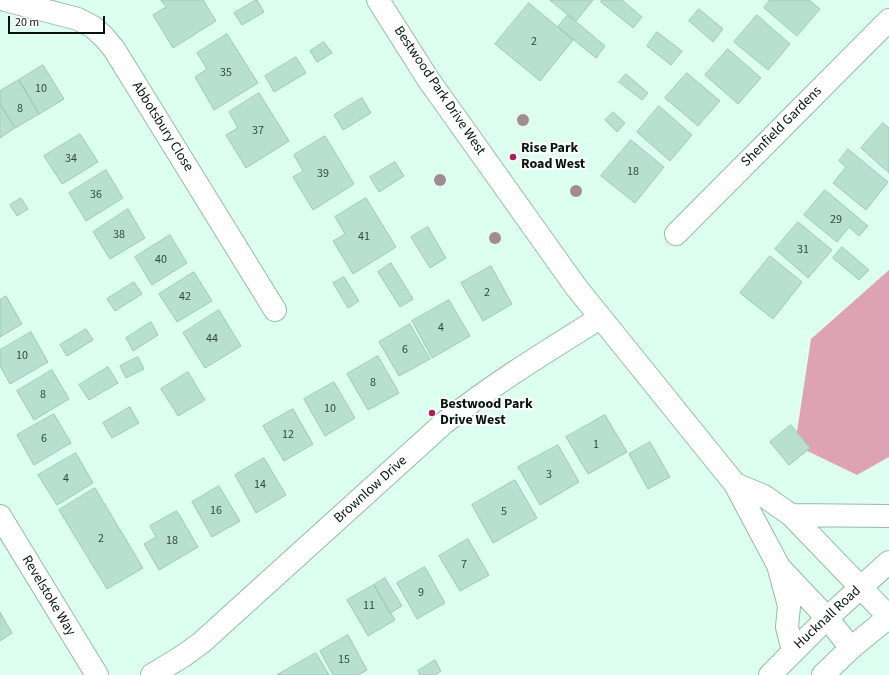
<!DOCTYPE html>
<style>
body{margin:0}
#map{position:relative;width:889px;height:675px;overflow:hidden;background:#ddfff1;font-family:"Source Sans 3",sans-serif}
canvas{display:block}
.scale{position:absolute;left:8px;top:16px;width:97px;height:18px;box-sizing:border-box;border:2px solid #05140f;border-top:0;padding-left:5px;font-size:12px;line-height:14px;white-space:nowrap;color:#05140f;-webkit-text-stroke:3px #fff;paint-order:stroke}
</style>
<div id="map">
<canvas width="889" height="675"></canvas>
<div class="scale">20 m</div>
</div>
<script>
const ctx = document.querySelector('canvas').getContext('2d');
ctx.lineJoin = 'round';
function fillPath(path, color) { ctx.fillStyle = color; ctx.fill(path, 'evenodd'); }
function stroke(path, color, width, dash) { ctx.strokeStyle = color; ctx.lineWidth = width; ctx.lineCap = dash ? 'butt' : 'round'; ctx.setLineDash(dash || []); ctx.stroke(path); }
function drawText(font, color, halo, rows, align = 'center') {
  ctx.font = font + ' "Source Sans 3",sans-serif'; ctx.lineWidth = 4; ctx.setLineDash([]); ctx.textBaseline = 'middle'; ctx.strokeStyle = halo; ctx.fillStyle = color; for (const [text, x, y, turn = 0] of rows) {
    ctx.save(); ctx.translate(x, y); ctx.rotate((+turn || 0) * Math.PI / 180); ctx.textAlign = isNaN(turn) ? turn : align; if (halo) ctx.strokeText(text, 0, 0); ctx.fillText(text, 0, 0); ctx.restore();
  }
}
fillPath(new Path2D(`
 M889,270v187l-32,18 -62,-30 16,-106z`), '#dda3b4');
const building = new Path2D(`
 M161,0h42l13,21 -43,27 -20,-33 13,-8z
 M256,0h1l7,12 -22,13 -8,-12z
 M550,0h43l-17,21z
 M602,0h20l20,17 -9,11 -32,-26z
 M770,0h39l11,9 -23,27 -33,-28z
 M529,3l44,37 -33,41 -45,-37z
 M699,9l24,20 -10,13 -24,-21z
 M568,15l37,31 -9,12 -38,-31z
 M757,15l33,29 -22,26 -34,-28z
 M657,32l25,19 -11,14 -24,-19z
 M227,34l31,49 -44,27 -19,-33 12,-8 -10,-16z
 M324,42l8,11 -15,9 -7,-11z
 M728,49l33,29 -23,26 -33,-29z
 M296,57l10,16 -32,19 -9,-16z
 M43,65l21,34 -25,15 -20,-34z
 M687,73l33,28 -22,25 -33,-28z
 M626,74l22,19 -6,7 -23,-18z
 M19,80l20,34 -24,14 -15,-24v-13z
 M259,93l30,48 -43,27 -20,-33 12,-7 -9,-16z
 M362,98l9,15 -28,17 -9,-15z
 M0,104l15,24 -15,10z
 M659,106l33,29 -22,26 -33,-29z
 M613,112l12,11 -8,9 -12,-12z
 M883,123l6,5v45l-28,-25z
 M80,134l18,28 -36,22 -18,-28z
 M325,136l29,48 -41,26 -20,-33 10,-6 -9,-16z
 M631,140l33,27 -29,36 -34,-27z
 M848,149l40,33 -22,28 -33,-27 13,-16 -7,-6z
 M395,162l9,14 -25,16 -9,-15z
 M106,170l17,28 -37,23 -17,-28z
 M825,190l43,36 -9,10 -10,-9 -12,15 -33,-27z
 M21,198l7,11 -11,7 -7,-11z
 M366,198l30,49 -43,27 -20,-33 12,-7 -10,-17z
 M128,209l17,29 -35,21 -17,-27z
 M798,222l34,28 -24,28 -33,-29z
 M428,227l18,31 -16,10 -19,-31z
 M170,235l17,28 -35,22 -17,-28z
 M842,247l27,23 -10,10 -26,-22z
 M770,256l32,26 -29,37 -33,-26z
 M391,263l22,36 -13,8 -22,-35z
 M491,266l21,38 -29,17 -22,-38z
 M194,272l18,29 -35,21 -18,-28z
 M344,277l15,24 -11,7 -15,-25z
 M134,282l8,12 -27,17 -8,-12z
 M6,296l16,28 -22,13v-37z
 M449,300l21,36 -38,22 -20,-37z
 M219,310l22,36 -36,22 -22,-35z
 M151,322l7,13 -25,16 -7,-13z
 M410,324l20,35 -31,17 -20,-34z
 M86,329l7,11 -26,16 -7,-11z
 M31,332l17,30 -38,22 -10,-18v-16z
 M378,356l21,37 -31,17 -21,-36z
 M138,357l6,12 -18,9 -6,-12z
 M108,367l10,16 -29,17 -10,-15z
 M52,370l17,29 -35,21 -17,-29z
 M188,372l17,28 -27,16 -17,-27z
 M334,382l21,36 -30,18 -21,-37z
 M130,407l9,16 -27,15 -9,-15z
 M293,409l20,35 -29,17 -21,-35z
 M54,414l17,29 -37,22 -17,-30z
 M605,415l22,37 -39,22 -22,-37z
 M791,425l19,23 -21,17 -19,-23z
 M650,442l20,35 -22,12 -19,-35z
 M558,445l21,37 -39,23 -22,-38z
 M76,453l17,30 -36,22 -19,-30z
 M264,458l22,37 -30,18 -21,-38z
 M515,480l22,38 -44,25 -21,-38z
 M219,486l21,35 -28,16 -20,-35z
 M95,488l48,80 -36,21 -48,-79z
 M177,511l21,36 -39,23 -15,-26 12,-7 -6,-11z
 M468,539l21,36 -29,16 -21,-35z
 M425,567l20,36 -28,16 -20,-36z
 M385,578l17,28 -12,7 -16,-28z
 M374,585l21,35 -27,16 -21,-36z
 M0,612l12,21 -12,8z
 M348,635l19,35 -9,5h-25l-13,-24z
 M316,653l13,22h-52z
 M435,660l6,11 -6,4h-15l-2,-4z`);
fillPath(building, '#b7e0cf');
stroke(building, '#9ec7b7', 1);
const minor = new Path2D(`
 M5,0l73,19 15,8 11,10 10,12 161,261
 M378,0l50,79 148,208 159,197 43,81 11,41 -2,21 6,24
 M676,234l213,-214
 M735,484l29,12 27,19 98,102
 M791,515l98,1
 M0,516l97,159
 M780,568l47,50 24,30
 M152,675l31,-19 18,-13 243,-220c49,-39 103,-72 156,-105`);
const major = new Path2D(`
 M770,675l57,-57 62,-56
 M823,675l28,-27 38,-31`);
stroke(minor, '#92baaa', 24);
stroke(major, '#92baaa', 24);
stroke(minor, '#fff', 22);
stroke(major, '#fff', 22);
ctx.fillStyle = '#a18a92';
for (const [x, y] of [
 [523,120],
 [440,180],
 [576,191],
 [495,238]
]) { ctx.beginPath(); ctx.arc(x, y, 6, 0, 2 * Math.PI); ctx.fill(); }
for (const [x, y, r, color] of [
 [513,157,4,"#ab1f5f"],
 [432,413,4,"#ab1f5f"]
]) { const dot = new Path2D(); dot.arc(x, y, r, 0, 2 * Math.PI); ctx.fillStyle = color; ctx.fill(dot); stroke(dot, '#fff', 1.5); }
drawText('12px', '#32473f', null, [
 ["2",534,42],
 ["35",226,73],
 ["10",41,89],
 ["8",20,109],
 ["37",258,131],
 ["34",71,159],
 ["18",633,172],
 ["39",323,174],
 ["36",96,195],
 ["29",836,220],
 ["38",119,235],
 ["41",364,237],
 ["31",803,250],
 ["40",161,260],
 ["2",487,293],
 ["42",185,297],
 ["4",441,328],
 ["44",212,339],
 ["6",405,350],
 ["10",22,356],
 ["8",373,383],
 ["8",43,395],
 ["10",330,409],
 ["12",288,435],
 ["6",44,439],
 ["1",596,445],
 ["3",549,475],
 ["4",66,479],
 ["14",260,485],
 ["16",216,511],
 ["5",504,512],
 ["2",101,539],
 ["18",172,541],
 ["7",464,565],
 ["9",421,593],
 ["11",369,606],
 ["15",344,660]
]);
drawText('14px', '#05140f', '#fff', [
 ["Bestwood Park Drive West",439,91,56],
 ["Abbotsbury Close",162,127,58],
 ["Shenfield Gardens",782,127,-45],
 ["Brownlow Drive",371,490,-42],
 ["Revelstoke Way",48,596,59],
 ["Hucknall Road",828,618,-43]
]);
drawText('bold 14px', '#05140f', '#fff', [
 ["Rise Park",521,149],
 ["Road West",521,165],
 ["Bestwood Park",440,405],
 ["Drive West",440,421]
], 'left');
</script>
